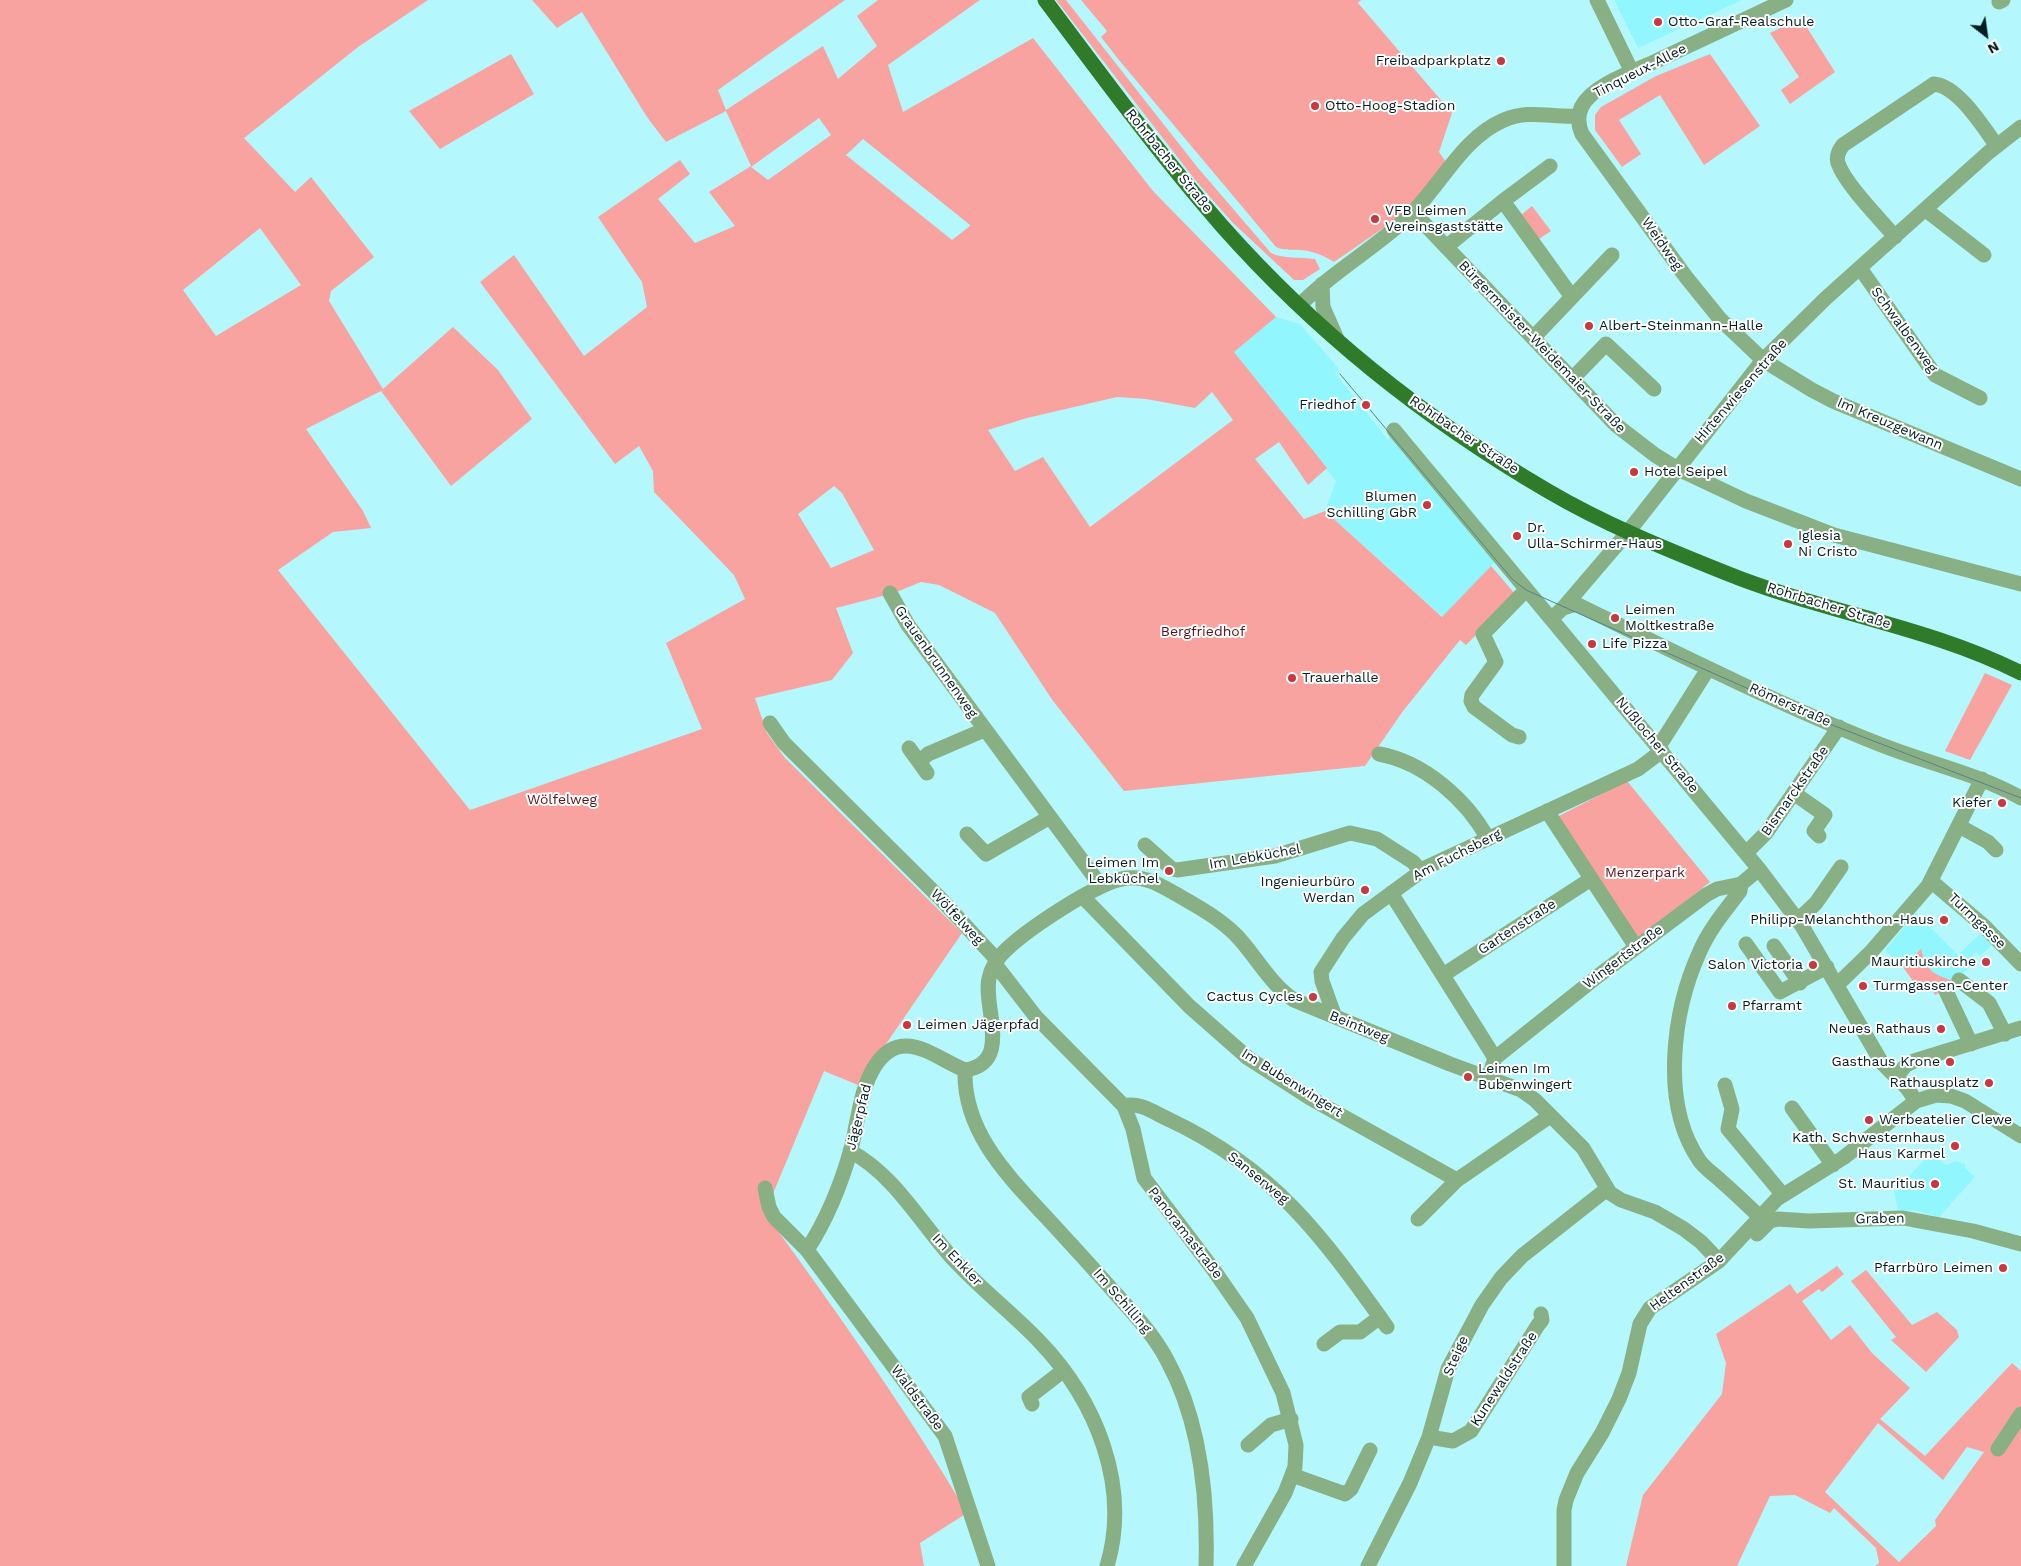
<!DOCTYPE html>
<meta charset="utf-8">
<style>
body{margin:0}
#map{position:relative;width:2021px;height:1566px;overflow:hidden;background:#b4f8fd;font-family:"Work Sans",sans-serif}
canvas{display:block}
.north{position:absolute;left:1961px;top:10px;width:50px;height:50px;-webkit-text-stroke:4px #fff;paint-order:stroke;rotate:150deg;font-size:14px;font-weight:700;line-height:20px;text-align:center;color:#021d1f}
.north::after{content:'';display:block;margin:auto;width:18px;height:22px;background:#021d1f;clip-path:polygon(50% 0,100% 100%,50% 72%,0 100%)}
</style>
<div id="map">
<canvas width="2021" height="1566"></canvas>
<div class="north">N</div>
</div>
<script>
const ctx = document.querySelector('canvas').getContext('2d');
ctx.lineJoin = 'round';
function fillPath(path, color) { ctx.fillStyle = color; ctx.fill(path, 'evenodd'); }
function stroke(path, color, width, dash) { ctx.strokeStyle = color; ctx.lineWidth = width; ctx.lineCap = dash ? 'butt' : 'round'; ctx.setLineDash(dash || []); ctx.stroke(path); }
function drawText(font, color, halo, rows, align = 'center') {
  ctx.font = font + ' "Work Sans",sans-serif'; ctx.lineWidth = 4; ctx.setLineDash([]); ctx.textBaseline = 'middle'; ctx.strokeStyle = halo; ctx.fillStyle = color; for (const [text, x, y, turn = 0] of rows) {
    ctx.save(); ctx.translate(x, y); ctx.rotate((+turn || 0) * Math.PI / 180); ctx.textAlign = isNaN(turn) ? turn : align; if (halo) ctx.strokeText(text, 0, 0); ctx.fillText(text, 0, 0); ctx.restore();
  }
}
fillPath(new Path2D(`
 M1614,0h128l-104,48z
 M1276,317l24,7 39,45 -4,4 53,67 7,-14 45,47 65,78 -62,66 -118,-106 11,-30 -102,-129z
 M1916,913l42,42 26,-25 11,12 -15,14 -4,-4 -10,9 5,6 -36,28 -4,-8 -11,4 -17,-24 -18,-17z
 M1931,1153l15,12 10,-4 9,3v4l10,9 -36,40 -22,-6 -19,-1 -4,-18z`), '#91f6fe');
fillPath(new Path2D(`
 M0,0h428l-70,47 -114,91 51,54 16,-15 63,80 -43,34 -2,10 54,88 70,-62 45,43 34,49 -81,67 -70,-95 -75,38 57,82 8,17 -38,4 -55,38 192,240 232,-81 -36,-86 79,-44 -11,-24 -80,-83 -1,-21 -14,-25 -24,18 -135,-182 34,-27 70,101 63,-49 -5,-25 -44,-65 82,-57 10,14 -32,25 37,44 40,-17 -26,-34 42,-26 -25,-55 -60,31 -19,-25 -65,-105 -25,16 -25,-28h313l-127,90 8,20 97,-64 15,33 39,-33 -20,-30 21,-16h102l-92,65 15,47 130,-74 120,153 123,126 -42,35 93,116 -19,17 -29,-43 -24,17 49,60 21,-8 117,106 49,-51 25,29 -50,50 -6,-5 -57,71 -38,55 -241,25 -71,-90 -58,-88 -56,-28 -18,-3 -27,11 -58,15 17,45 -21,27 -77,18 12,35 18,25 177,175 -104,152 -34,-14 -59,142c71,98 141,196 202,300l-47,30 4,23h-924zM819,118l12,17 -63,45 -17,-13zM863,139l107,86v1l-18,14 -106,-85zM260,228l41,57 -85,51 -33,-46zM1212,392l21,28 -143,107 -47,-70 -28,14 -27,-41 39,-12 90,-21 29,2 49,9zM834,486l8,7 32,57 -43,18 -33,-54z
 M1056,0h10l132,168 73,85c13,6 29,4 44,6l5,10 -17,11h-9l-62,-58 -36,-41z
 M1081,0h280l-3,3 94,110 -13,39 7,10 -41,51 -71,49c-11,-7 -21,-11 -34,-12 -9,-1 -15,1 -24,-3l-157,-187 -18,-23 6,-6z
 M1801,18l34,54 -45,32 -9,-14 18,-13 -29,-44z
 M511,54l23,40 -94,55 -31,-38z
 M1710,54l50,72 -56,39 -44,-70 -41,25 22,34 -19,13 -27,-37v-15l6,-8 55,-31z
 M1532,206l19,25 -12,8 -18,-24z
 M1985,673l27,12 -42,75 -25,-9z
 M1627,781l83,101 -73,58 -82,-122z
 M1921,949c6,25 15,26 38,34l-24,12 -4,-8 -11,4 -17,-24z
 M1837,1266l7,8 -22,18 -3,-3 -17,12 29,39 19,-15 22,28 38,35 -30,31 45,37 87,-93 9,8v195h-146l4,-3 -3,-15 -42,-40 -4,5 -35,-18 -25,1 -33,70h-111l17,-71 79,-101 4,-31 -10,-29 74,-50 7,10zM1878,1423l65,57 24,-33 17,5 -49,68 1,6 -37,36 -74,-70z
 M1866,1270l46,55 25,-13 20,18 2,7 -33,35 -35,-32 5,-3 -45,-56z`), '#f8a39f');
stroke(new Path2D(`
 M1597,0l35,72
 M1786,0c-44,21 -88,41 -132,62 -20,9 -48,19 -64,34 -12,11 -14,24 -8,38l104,143 34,42 43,41 49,30 21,11 188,78
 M1999,2l4,-2
 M1503,201l47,-35
 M1926,210l58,45
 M1413,212l203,213 39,30 21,13 70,33 88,34 187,49
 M1895,237c-15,-18 -50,-53 -57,-74 -2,-7 1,-13 5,-18l91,-61c24,2 49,43 63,62
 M1446,247l57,-46 69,96 -39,41
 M1860,268l75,107 45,23
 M1322,284l1,23 14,32
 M1572,297l40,-42
 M1300,305c31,-32 72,-55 106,-86 33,-30 55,-81 98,-99 25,-11 48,-2 75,-4
 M1572,379l34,-35 48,45
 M1394,430l365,439 43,57 80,137 25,25 9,13
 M890,593l18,32 193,261
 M1563,608l13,-4c100,49 200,99 303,140 47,19 98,29 142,54
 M1551,619l12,-11 65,-76 135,-172 63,-62 163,-146 32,-25
 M770,723l14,20 156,155 57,62
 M1519,737l-7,-2 -38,-28 -3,-6 1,-6 24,-33 -13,-28 43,-44
 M1657,746l6,-6 45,-71
 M909,748l18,25
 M1379,754c45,8 88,46 109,85
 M919,762l9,-8 56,-24
 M1795,794l30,21 -11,16 5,5
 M1547,811l89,136
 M1959,826l29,16 8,8
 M967,834l19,20 64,-37
 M1145,845l27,24 5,1 98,-14 75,-23 27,6 36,23 8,9
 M1746,853l20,-20 73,-106
 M1931,881l53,45 37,38
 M1741,884l-1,7c-14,19 -30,37 -40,60 -27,59 -40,152 -1,209 5,8 15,14 22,21 13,11 26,24 39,36
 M1391,893l104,165 -3,9
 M1083,897l106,109 59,52 62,40 147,82 -39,39
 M1798,920l18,-17 25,-36
 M1746,944l34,48 47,-25
 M1774,946l26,37
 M995,964l41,53 88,89 9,23 11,49 69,91 34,49 36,75 13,52 -1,22 -10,26 -41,73
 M1443,975l148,-96
 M1959,980l30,23 16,31
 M1838,984l33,-32 57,-66 54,-107
 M1946,991l25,53
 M1335,1017l-13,-36 -1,-9 22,-34 20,-24 64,-47 211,-98 24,-18
 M1495,1058l103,-82 108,-81 11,-6 24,-5 18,-15
 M965,1070c-2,62 43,106 82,148 23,25 46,50 69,76 18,20 38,41 51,66 34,62 41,136 39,206
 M1896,1077l10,-12 8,-4 107,-33
 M1725,1085l7,24 -4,20 55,66
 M1124,1106c15,-5 32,8 46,14 104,49 152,116 217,207
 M1792,1108l41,57
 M850,1151c45,24 71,73 104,109 27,29 58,53 85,81 57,59 92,145 68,225
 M1457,1180l93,-64
 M765,1188l4,19 5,10 33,33 138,186 43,130
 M1757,1234l13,-13 8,-2 31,2 94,-3 70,13 48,13
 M807,1250c20,-31 34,-65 44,-101 7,-27 9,-60 24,-83 7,-11 17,-20 31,-20 20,0 40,17 59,24 50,-7 15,-68 25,-95 2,-8 6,-14 11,-20 20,-22 97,-74 126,-77 19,-2 33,7 49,16 21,12 43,24 60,41 20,21 33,48 58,65l156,64 71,26 14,10 48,48 27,45 11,7 34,12 29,17 17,13 18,19
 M1324,1344l16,-12h20l20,-15
 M1032,1404l-3,-7 35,-27
 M1429,1437l24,4 18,-10 67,-106 4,-5 -1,-6
 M1248,1445l23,-20 20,-6
 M1998,1449l23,-35
 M1292,1475l53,19 6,-5 19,-39
 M1368,1566l42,-83 19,-46 19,-68 34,-64 19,-27 21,-22 85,-67
 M1564,1566v-56l2,-10 11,-27 25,-40 17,-34 10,-26 11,-49 10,-16 69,-47 58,-62 66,-41 73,-57 20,-6 15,1 14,5 56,35`), '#89af84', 15);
stroke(new Path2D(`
 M1045,0c57,76 114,154 177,226 93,105 206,195 326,265 56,33 118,58 178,82 96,39 202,53 295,100`), '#2f7b2a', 15);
stroke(new Path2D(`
 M1340,374l172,205 14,11 288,128 207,80`), '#558386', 1);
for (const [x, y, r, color] of [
 [1658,22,5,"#c73840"],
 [1501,61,5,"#c73840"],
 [1315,106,5,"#c73840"],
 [1375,219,5,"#c73840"],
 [1589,326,5,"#c73840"],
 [1366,405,5,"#c73840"],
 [1634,472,5,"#c73840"],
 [1427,505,5,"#c73840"],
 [1517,536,5,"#c73840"],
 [1788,544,5,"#c73840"],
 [1615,618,5,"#c73840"],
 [1592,644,5,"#c73840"],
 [1292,678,5,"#c73840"],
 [2002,803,5,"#c73840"],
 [1169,871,5,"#c73840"],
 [1365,890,5,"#c73840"],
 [1944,920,5,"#c73840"],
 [1986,962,5,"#c73840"],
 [1813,965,5,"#c73840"],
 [1863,986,5,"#c73840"],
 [1313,997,5,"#c73840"],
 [1732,1006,5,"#c73840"],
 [907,1025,5,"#c73840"],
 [1941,1029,5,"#c73840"],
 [1950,1062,5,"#c73840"],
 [1468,1077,5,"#c73840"],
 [1989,1083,5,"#c73840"],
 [1869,1120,5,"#c73840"],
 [1955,1146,5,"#c73840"],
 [1935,1184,5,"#c73840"],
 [2003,1268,5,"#c73840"]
]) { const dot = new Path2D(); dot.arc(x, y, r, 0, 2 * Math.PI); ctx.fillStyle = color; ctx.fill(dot); stroke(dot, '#fff', 2); }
drawText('14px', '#021d1f', '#fff', [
 ["Otto-Graf-Realschule",1668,22,"left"],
 ["Freibadparkplatz",1491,61],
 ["Otto-Hoog-Stadion",1325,106,"left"],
 ["VFB Leimen",1385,211,"left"],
 ["Vereinsgaststätte",1385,227,"left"],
 ["Albert-Steinmann-Halle",1599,326,"left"],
 ["Friedhof",1356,405],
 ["Hotel Seipel",1644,472,"left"],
 ["Blumen",1417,497],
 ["Schilling GbR",1417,513],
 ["Dr.",1527,528,"left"],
 ["Ulla-Schirmer-Haus",1527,544,"left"],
 ["Iglesia",1798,536,"left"],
 ["Ni Cristo",1798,552,"left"],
 ["Leimen",1625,610,"left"],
 ["Moltkestraße",1625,626,"left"],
 ["Life Pizza",1602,644,"left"],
 ["Trauerhalle",1302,678,"left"],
 ["Kiefer",1992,803],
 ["Leimen Im",1159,863],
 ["Lebküchel",1159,879],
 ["Ingenieurbüro",1355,882],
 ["Werdan",1355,898],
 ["Philipp-Melanchthon-Haus",1934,920],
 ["Mauritiuskirche",1976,962],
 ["Salon Victoria",1803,965],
 ["Turmgassen-Center",1873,986,"left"],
 ["Cactus Cycles",1303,997],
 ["Pfarramt",1742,1006,"left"],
 ["Leimen Jägerpfad",917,1025,"left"],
 ["Neues Rathaus",1931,1029],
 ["Gasthaus Krone",1940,1062],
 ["Leimen Im",1478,1069,"left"],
 ["Bubenwingert",1478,1085,"left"],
 ["Rathausplatz",1979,1083],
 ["Werbeatelier Clewe",1879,1120,"left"],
 ["Kath. Schwesternhaus",1945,1138],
 ["Haus Karmel",1945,1154],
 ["St. Mauritius",1925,1184],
 ["Pfarrbüro Leimen",1993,1268]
], 'right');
drawText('14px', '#021d1f', '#fff', [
 ["Tinqueux-Allee",1640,71,-27],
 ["Rohrbacher Straße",1169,161,51],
 ["Weidweg",1662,244,55],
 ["Schwalbenweg",1904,330,54],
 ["Bürgermeister-Weidemaier-Straße",1542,347,46],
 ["Hirtenwiesenstraße",1741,391,-49],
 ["Im Kreuzgewann",1890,424,23],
 ["Rohrbacher Straße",1464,435,34],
 ["Rohrbacher Straße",1829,606,17],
 ["Grauenbrunnenweg",936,662,55],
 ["Römerstraße",1790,705,24],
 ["Nußlocher Straße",1657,745,50],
 ["Bismarckstraße",1795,791,-55],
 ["Am Fuchsberg",1457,855,-27],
 ["Im Lebküchel",1255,857,-10],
 ["Wölfelweg",957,917,47],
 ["Turmgasse",1977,921,44],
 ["Gartenstraße",1517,927,-33],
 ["Wingertstraße",1623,957,-37],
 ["Beintweg",1359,1027,22],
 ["Im Bubenwingert",1292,1083,32],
 ["Jägerpfad",859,1117,-76],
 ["Sanserweg",1258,1178,39],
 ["Graben",1880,1219,-1],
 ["Panoramastraße",1185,1233,52],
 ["Im Enkler",957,1260,47],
 ["Heltenstraße",1687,1282,-36],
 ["Im Schilling",1122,1301,49],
 ["Steige",1456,1356,-66],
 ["Kunewaldstraße",1504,1379,-57],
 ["Waldstraße",917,1398,53]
]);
drawText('14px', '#5c1217', '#fff', [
 ["Bergfriedhof",1203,632],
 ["Wölfelweg",562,800],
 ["Menzerpark",1645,873]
]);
</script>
